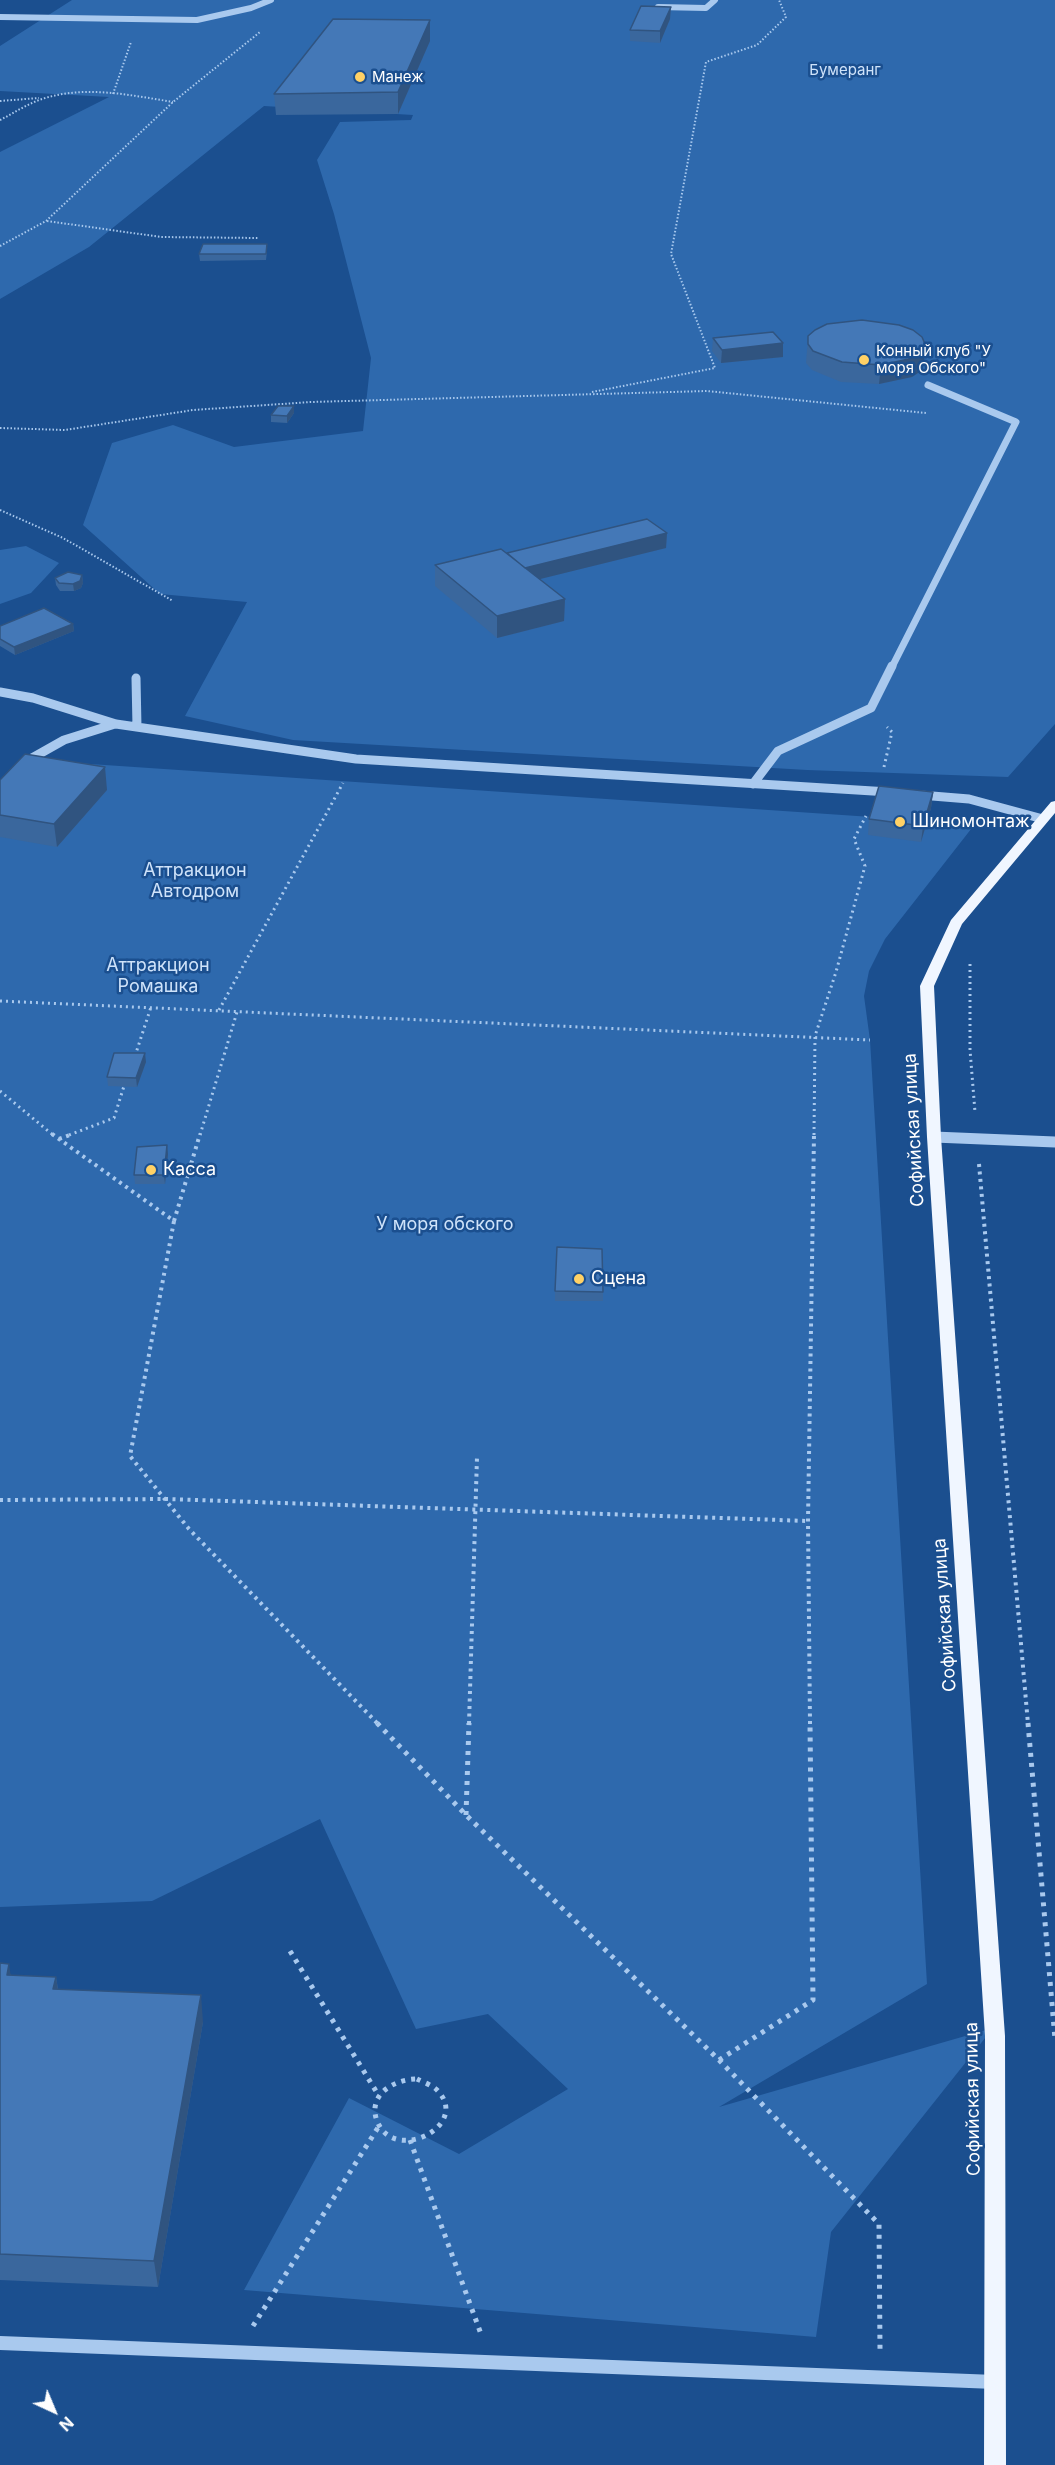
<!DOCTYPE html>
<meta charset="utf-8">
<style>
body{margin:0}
#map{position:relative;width:1055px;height:2465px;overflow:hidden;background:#1b4f8f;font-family:Inter,sans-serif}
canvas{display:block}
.north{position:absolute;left:24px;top:2381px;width:60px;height:60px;-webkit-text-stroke:4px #1b4f8f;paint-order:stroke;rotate:136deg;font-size:16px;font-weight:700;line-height:24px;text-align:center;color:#fff}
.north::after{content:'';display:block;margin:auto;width:21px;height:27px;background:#fff;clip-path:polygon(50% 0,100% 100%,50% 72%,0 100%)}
</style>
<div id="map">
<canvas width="1055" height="2465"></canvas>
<div class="north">N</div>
</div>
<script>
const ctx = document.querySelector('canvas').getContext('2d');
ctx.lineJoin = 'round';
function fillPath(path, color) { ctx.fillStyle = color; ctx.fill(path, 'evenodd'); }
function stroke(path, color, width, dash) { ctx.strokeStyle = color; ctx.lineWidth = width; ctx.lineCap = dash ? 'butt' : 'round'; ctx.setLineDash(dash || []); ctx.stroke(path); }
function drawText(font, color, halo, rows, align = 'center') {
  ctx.font = font + ' Inter,sans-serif'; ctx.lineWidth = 5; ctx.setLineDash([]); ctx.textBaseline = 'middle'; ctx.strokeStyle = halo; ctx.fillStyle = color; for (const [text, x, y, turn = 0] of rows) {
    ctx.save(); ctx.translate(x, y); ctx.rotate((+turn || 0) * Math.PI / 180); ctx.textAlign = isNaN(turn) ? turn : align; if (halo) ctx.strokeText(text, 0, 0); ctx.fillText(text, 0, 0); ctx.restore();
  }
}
fillPath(new Path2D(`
 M72,0h983v724l-47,53 -201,-7 -514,-30 -108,-24 62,-114 -87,-8 -77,-69 29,-82 61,-18 61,22 129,-16 8,-73 -37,-144 -17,-54 23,-38 71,-2 2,-5 -149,-9 -175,141 -89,52v-147l109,-55 -109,-6v-45z
 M26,546l33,17 -28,30 -31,11v-54z
 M46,761l929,63 -90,115 -16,32 -5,25 6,44 57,944 -208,123 274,-79 -162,204 -15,105 -572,-47 105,-192 110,56 109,-65 -80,-75 -72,15 -96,-210 -168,82 -152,6v-1103z`), '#2e69ad');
stroke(new Path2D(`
 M113,94l18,-52
 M0,101l39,-3
 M0,120c14,-7 27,-16 42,-21 43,-14 88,-4 131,3
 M47,221l114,16 98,1
 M0,246l46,-25 127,-119 87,-70
 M592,392l123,-24 -44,-114 35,-192 51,-17 29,-28 -7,-17
 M0,428l65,2 128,-20 118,-8 396,-11 219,22
 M0,510l63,28 110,63`), '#a9c9ee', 2, [1.5, 2]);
stroke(new Path2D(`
 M884,767l8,-35 -5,-5
 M970,964v86l5,62
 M0,1001l870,39
 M219,1010l124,-227
 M135,1056l16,-49
 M0,1091l53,44
 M69,1135l45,-17 10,-32
 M200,1135l37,-123
 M814,1135l1,-99 21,-64 29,-106 -11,-27 12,-23`), '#a9c9ee', 3, [2, 4]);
stroke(new Path2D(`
 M52,1134l122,87 -44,235 59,73 189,195
 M59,1139l14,-5
 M979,1164l49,560
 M174,1221l26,-87
 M0,1500l167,-1 641,22
 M469,1724l8,-267
 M810,1724l-2,-203 6,-387`), '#a9c9ee', 4, [3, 4.5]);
stroke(new Path2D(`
 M377,1723l89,92 253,245 160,164 1,125
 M1028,1723l27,316
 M466,1815l3,-92
 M290,1951l89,145
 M719,2060l94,-60 -3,-277
 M417,2079c6,3 15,6 20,11 35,35 -43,75 -60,31 -10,-27 18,-42 40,-42z
 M410,2140l71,194
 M253,2326l126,-200`), '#a9c9ee', 5, [4, 6]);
stroke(new Path2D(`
 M658,7l48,1 9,-8
 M0,17l197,3 54,-12 20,-8`), '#a9c9ee', 6);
stroke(new Path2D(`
 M892,667l124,-245 -88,-37`), '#a9c9ee', 7);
stroke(new Path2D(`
 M136,678l1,49
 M0,692l33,6 83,26 240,35 533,33
 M25,762l39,-22 51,-16
 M753,784l25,-33 93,-43 21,-42
 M920,795l49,4 74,20`), '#a9c9ee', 9);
stroke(new Path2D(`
 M934,1137l121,5`), '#a9c9ee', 11);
stroke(new Path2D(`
 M0,2343l995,39`), '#a9c9ee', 14);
fillPath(new Path2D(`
 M1055,801v12l-93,111 -28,62 7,151 64,899 1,429h-22l1,-429 -58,-899 -7,-151 31,-66 100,-118z`), '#f0f6ff');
fillPath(new Path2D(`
 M670,19l-10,24 -30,-2v-11z
 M430,20v21l-32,73 -122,1 -2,-21z
 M267,251l-1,9 -66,1 -1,-7z
 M808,336l117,8 -1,19 -3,8 -9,6 -33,7 -38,-2 -29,-12 -6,-7z
 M713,338l70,5v14l-62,6 -9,-12z
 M294,413l-7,10 -16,-1v-7z
 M667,533l-1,15 -127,31 26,20 -1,22 -67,17 -62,-52v-21l72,-12z
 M82,575l1,8 -2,5 -7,3h-14l-4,-6 -1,-7z
 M73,624l1,7 -59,24 -15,-9v-20z
 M0,780l107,10 -50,57 -57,-10z
 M933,792l-2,16 -10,34 -53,-7 1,-16z
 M146,1062l-9,25 -29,-1 -1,-9z
 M168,1154l-3,30h-30l-1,-9z
 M555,1291l48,1v9h-48z
 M0,1963l11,12 45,2 2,12 145,33 -45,265 -158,-7z`), '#3a679d');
fillPath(new Path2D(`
 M671,7l-1,12 -10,24v-12z
 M430,20v21l-32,73v-22z
 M783,343v14l-62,6 1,-13z
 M925,344l-1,19 -3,8 -9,6 -33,7 2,-19z
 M294,406v7l-7,10v-7z
 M667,533l-1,15 -146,36 -1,-15z
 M82,575l1,8 -2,5 -7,3 -1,-7z
 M565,599l-1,22 -67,17v-22z
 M73,624l1,7 -59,24 -1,-8z
 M105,767l2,23 -50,57 -3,-23z
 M933,792l-2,16 -10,34 2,-16z
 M145,1053l1,9 -9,25 -1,-9z
 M167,1145l1,9 -3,30 -1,-9z
 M9,1964l4,26 -6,-15z
 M56,1977l4,27 -7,-15z
 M201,1995l2,27 -45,265 -4,-26z`), '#305480');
const building = new Path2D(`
 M641,6l30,1 -11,24 -30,-1z
 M333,19l97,1 -32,72 -124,2z
 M203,244h64l-1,10h-67z
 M862,320l37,5 14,5 9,7 3,7 -3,7 -9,7 -32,7 -39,-3 -29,-11 -5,-7v-8l7,-6 12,-6z
 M773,332l10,11 -61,7 -9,-12z
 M278,406h16l-7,10 -16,-1z
 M647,519l20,14 -142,35 -18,-15z
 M501,549l64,50 -68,17 -62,-51z
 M68,572l14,3 -2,6 -7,3 -14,-1 -4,-5z
 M44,608l29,16 -59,23 -14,-8v-13z
 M25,754l80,13 -51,57 -54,-9v-35z
 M879,786l54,6 -10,34 -54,-7z
 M114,1053h31l-9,25 -29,-1z
 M167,1145l-3,30h-30l3,-28z
 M557,1247l45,2 1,43 -48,-1z
 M0,1963l9,1 -2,11 49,2 -3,12 148,6 -47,266 -154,-7z`);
fillPath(building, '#4478b7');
stroke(building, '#305480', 1.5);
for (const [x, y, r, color] of [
 [360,77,6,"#ffd166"],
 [864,360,6,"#ffd166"],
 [900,822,6,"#ffd166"],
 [151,1170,6,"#ffd166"],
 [579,1279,6,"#ffd166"]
]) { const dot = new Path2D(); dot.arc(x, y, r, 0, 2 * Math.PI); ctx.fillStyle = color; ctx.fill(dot); stroke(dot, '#1b4f8f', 2); }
drawText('15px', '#cfe3fa', '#1b4f8f', [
 ["Бумеранг",845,70]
]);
drawText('15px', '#fff', '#1b4f8f', [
 ["Манеж",372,77],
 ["Конный клуб \"У",876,351],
 ["моря Обского\"",876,368]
], 'left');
drawText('18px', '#fff', '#1b4f8f', [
 ["Шиномонтаж",912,822],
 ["Касса",163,1170],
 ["Сцена",591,1279]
], 'left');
drawText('18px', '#cfe3fa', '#1b4f8f', [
 ["Аттракцион",195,871],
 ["Автодром",195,892],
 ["Аттракцион",158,966],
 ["Ромашка",158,987],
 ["У моря обского",445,1225]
]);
drawText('18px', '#fff', '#1b4f8f', [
 ["Софийская улица",914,1130,-93],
 ["Софийская улица",945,1615,-94],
 ["Софийская улица",973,2099,-91]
]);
</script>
